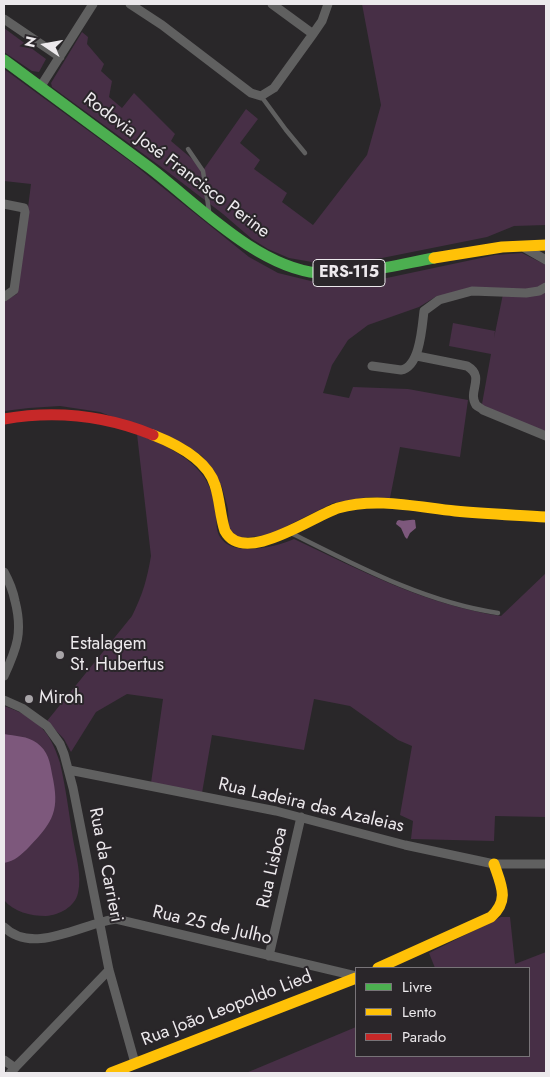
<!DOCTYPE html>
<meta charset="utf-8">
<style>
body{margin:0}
#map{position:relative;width:550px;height:1077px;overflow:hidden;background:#292729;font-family:Jost,sans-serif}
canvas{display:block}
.frame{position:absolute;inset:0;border:5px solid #ece9ec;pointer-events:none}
.legend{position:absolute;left:355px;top:967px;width:175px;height:90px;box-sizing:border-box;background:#2a262a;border:1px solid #787478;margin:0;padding:6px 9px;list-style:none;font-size:15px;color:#ece9ec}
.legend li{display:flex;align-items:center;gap:10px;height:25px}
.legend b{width:25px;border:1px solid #787478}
.north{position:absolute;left:20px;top:20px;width:50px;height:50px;-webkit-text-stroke:4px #2a262a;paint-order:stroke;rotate:282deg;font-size:14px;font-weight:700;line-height:20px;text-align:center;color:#ece9ec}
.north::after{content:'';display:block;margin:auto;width:18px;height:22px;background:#ece9ec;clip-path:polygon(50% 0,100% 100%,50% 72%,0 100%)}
</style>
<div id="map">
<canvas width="550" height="1077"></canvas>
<div class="frame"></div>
<ul class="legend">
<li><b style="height:6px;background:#4caf50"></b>Livre</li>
<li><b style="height:6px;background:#ffc107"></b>Lento</li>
<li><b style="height:6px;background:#c62828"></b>Parado</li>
</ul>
<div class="north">N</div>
</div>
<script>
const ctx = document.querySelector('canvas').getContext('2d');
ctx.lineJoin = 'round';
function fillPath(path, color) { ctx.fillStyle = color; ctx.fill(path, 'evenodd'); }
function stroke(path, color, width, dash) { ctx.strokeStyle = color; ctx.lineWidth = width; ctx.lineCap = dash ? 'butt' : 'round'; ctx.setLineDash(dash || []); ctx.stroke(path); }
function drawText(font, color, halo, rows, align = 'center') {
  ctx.font = font + ' Jost,sans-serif'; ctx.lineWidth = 4; ctx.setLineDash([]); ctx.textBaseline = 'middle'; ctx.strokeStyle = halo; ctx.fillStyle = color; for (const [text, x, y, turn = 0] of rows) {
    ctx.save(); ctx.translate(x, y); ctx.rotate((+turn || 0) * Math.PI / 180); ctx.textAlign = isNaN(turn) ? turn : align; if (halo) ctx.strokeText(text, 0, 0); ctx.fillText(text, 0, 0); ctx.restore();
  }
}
fillPath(new Path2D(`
 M362,4h184v221l-32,1 -27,11 -105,21 -51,6 -19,-2 -23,-4 -21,-9 -16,-10 -29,-25 -59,-45 -112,-82 -1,-4 31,-51 6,5 -1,7 17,20 -3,7 11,10 -3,16 13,11 12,-15 41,41 -4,7 33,28 42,-60 12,10 -18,24 20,17 -6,9 33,24 -5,9 31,23 54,-70 14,-50z
 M4,28l42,31 -7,13 -7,-1 -28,-19z
 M4,69l127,93 118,95 29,16 37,9 24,2 43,-5 113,-24 27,-2 24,12v19l-7,4 -102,8 -18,11 -51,18 -20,15 -16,25 -9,28 26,5 4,-11 55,2 60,11 -8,57 -60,-10 -10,51 -22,-1 -35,6 -64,32 -28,3 -7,-2 -5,-6 -1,-21 -6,-22 -8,-16 -12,-15 -16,-11 -86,-33 -40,-6 -31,2 -25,3v-110l13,-7 14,-110 -27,-3z
 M546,291v142l-62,-25 -2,-4 9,-50 -42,-8 4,-23 42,8 -1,7 9,-44z
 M137,434c25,10 50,20 67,43 7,11 11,23 12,36 1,5 0,11 1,16 6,31 57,19 77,10 68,32 132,66 207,77l45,-43v244l-51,-1 -1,25 -83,-2 2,-18 -13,-6 12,-69 -14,-6 -48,-34 -36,-7 -10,51 -92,-15 -10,58 -51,-10 12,-84 -36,-5 -31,18 -25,40 -7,-13 -17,-18 85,-105c11,-22 15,-37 19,-60z
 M4,706c32,11 46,24 56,57 6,25 9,51 13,76 3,17 9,37 5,54 -3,14 -19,22 -32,23 -16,0 -32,-4 -42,-16z
 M501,917h9l5,47 31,-12v121h-300l110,-46v29h173v-88h-94l-6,-15z`), '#472f46');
fillPath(new Path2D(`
 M399,520c6,2 10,-1 16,0l1,8 -6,5 -3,6 -2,-2 -4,-9 -5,-4 1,-3z
 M4,734c11,2 24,2 33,9 11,8 13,19 15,31 8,36 2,47 -23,73 -8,8 -14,14 -25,16z`), '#7d587c');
stroke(new Path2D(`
 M261,96l25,34 19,23
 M188,149l15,22 6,40
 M291,533c66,33 133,69 207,80`), '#606060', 4.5);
stroke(new Path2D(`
 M130,4l32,21 89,68 10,3 13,-8 39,-54 9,-13 6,-17
 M272,4l41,30
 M4,19l56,38
 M41,86l52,-82
 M4,204l20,4 1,4 -11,78 -10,7
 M525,248l21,12
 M417,356l50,10c19,11 0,25 9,39 2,2 5,3 7,5l63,26
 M372,366l29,4c19,-3 21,-43 23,-59l15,-11 33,-9 54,2 13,-2 7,-4
 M4,572c5,9 9,19 11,29 8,31 2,47 -11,75
 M4,700l18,8 25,18 13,18 4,10 9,34 36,182 26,93
 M69,770l207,41 129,34 89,19h52
 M4,927c29,29 79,-4 112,-8l240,57
 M269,956l32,-139
 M4,1060l11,8
 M10,1073l99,-103`), '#606060', 9);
stroke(new Path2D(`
 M4,60c49,36 98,72 146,108 47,36 107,99 168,105 39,3 79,-8 116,-15`), '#4caf50', 11);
stroke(new Path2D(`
 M434,258l68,-11 44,-2
 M153,435c23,9 54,24 62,50 5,15 5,31 10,46 19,35 88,-15 113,-23 38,-11 79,-1 117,3 30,3 61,4 91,6
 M378,968l113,-51c19,-17 10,-32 3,-53
 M111,1073l245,-95`), '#ffc107', 11);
stroke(new Path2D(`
 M4,419c52,-9 100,-4 149,16`), '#c62828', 11);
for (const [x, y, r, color] of [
 [60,655,5,"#a8a5a8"],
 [29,699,5,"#a8a5a8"]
]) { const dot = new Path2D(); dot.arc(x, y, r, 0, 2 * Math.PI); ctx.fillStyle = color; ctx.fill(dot); stroke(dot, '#2a262a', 2); }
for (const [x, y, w] of [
 [349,273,72]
]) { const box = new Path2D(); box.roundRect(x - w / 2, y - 13.5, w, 27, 4); ctx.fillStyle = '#2a262a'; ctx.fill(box); stroke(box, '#ece9ec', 1); }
drawText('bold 16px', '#ece9ec', null, [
 ["ERS-115",349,273]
]);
drawText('18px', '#ece9ec', '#2a262a', [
 ["Rodovia José Francisco Perine",176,166,37],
 ["Rua Ladeira das Azaleias",311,806,13],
 ["Rua da Carrieri",105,865,79],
 ["Rua Lisboa",273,868,-77],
 ["Rua 25 de Julho",212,926,13],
 ["Rua João Leopoldo Lied",227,1009,-21]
]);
drawText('18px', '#ece9ec', '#2a262a', [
 ["Estalagem",70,645],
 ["St. Hubertus",70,666],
 ["Miroh",39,699]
], 'left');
</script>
